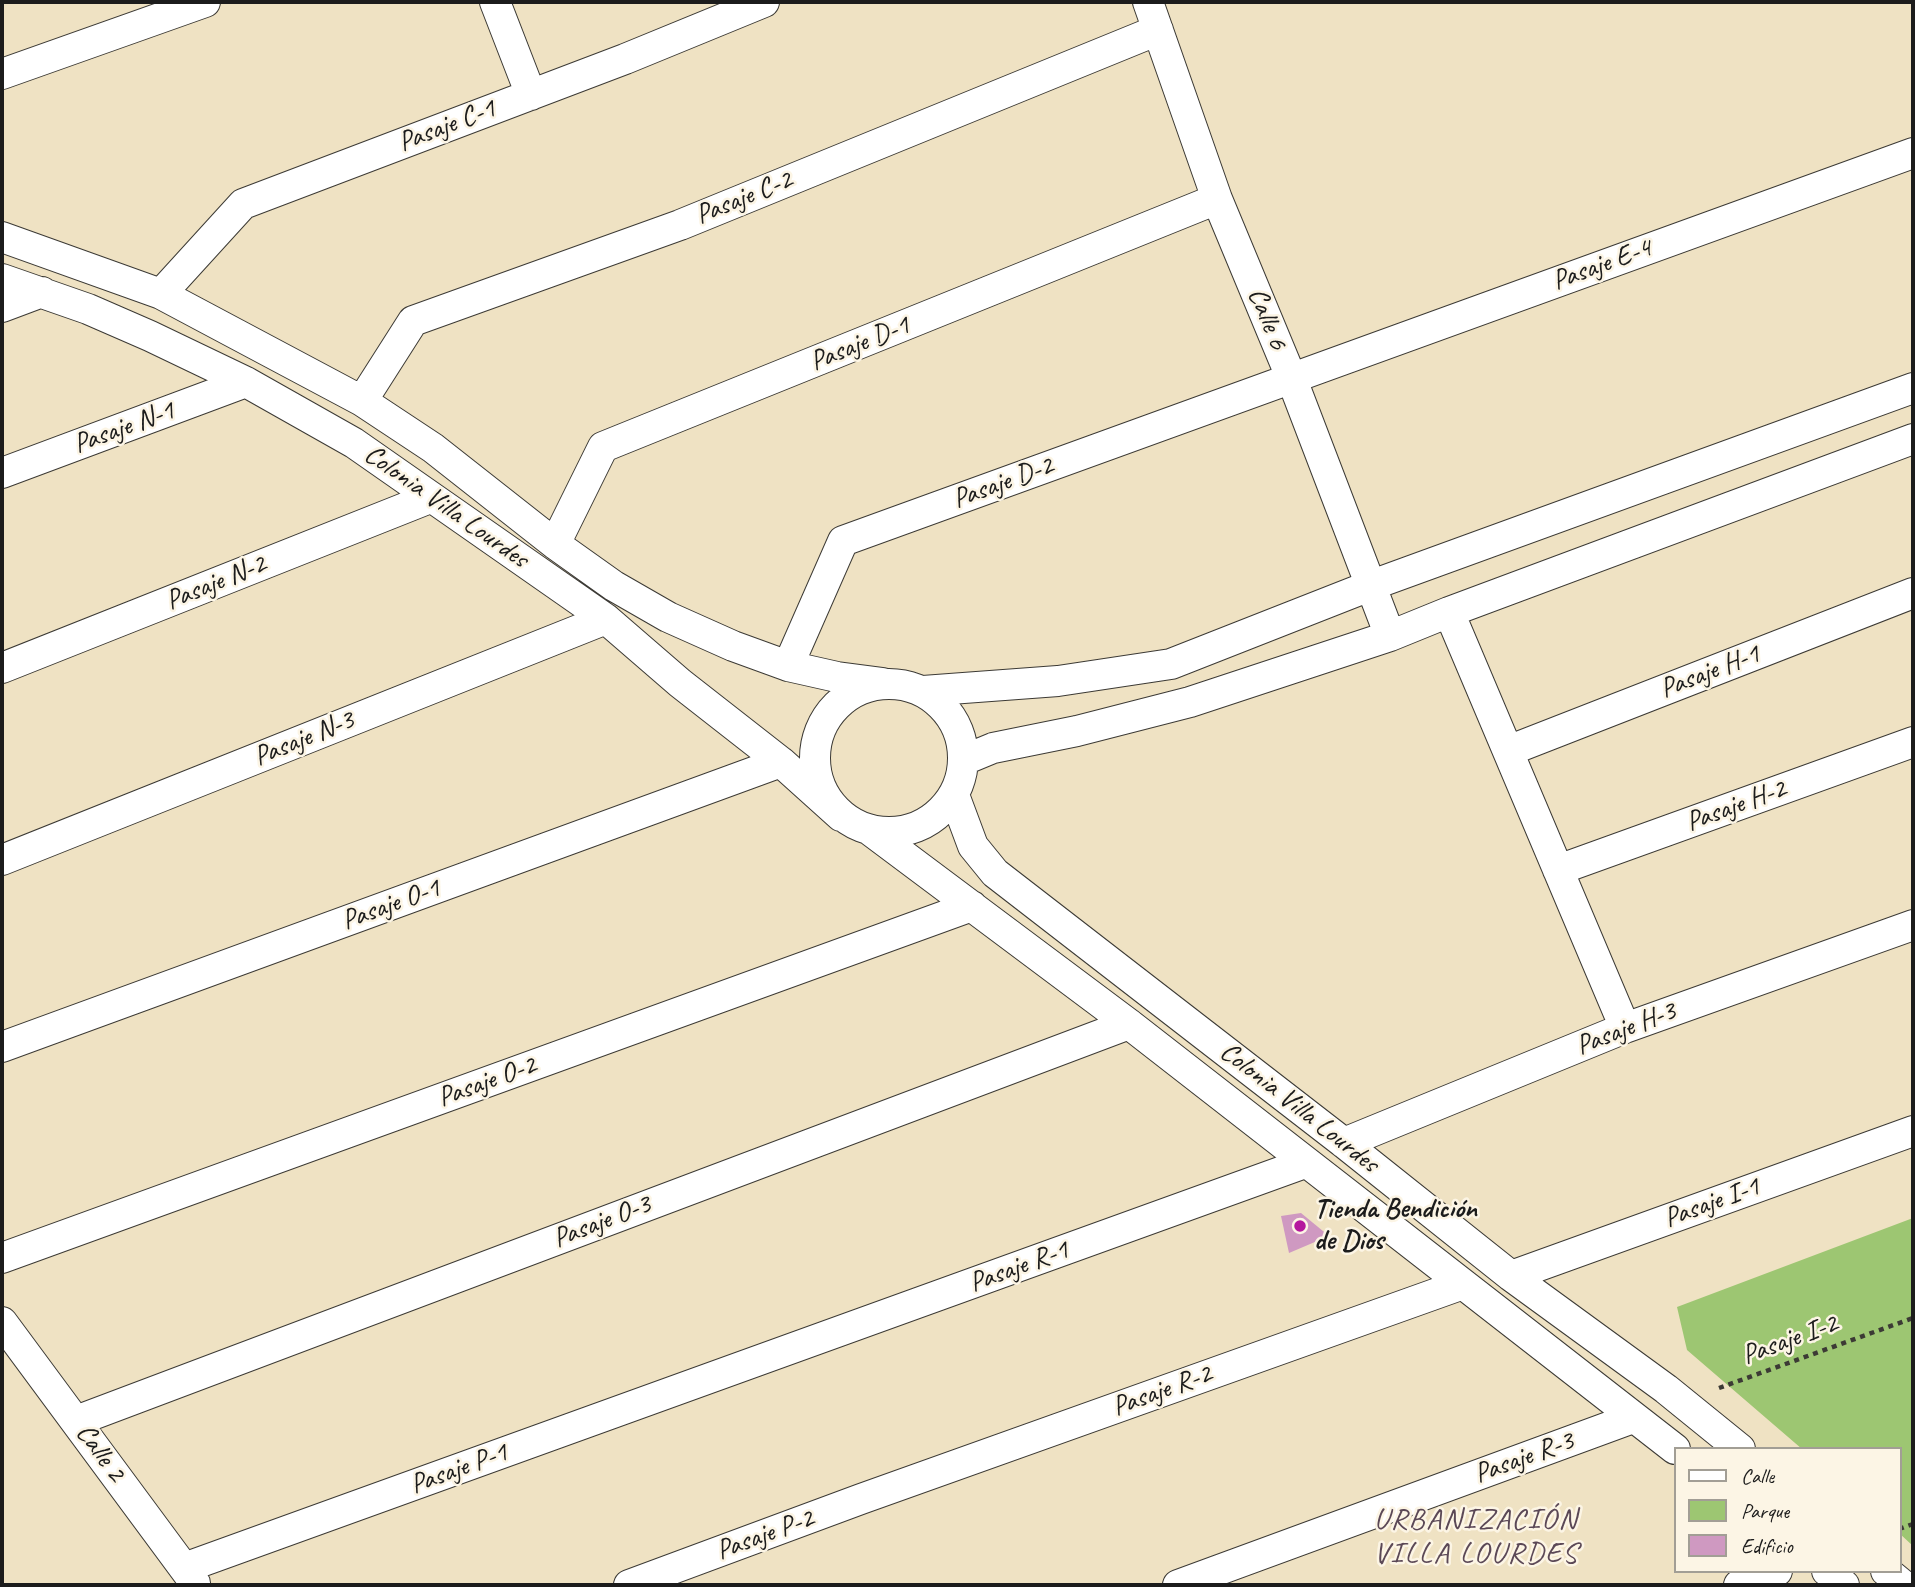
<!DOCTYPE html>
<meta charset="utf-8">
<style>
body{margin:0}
#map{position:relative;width:1915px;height:1587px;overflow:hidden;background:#efe2c3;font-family:Caveat,sans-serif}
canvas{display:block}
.frame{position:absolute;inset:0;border:4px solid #1c1c1c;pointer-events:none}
.legend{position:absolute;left:1674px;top:1447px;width:228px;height:126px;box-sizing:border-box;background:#fcf5e5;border:2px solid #a29e95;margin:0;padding:9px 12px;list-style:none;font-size:21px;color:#1c1c1c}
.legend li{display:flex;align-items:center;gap:14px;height:35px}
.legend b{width:35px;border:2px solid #a29e95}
</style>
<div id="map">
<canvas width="1915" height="1587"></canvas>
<div class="frame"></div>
<ul class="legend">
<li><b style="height:9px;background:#fff"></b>Calle</li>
<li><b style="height:19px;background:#9dc672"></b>Parque</li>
<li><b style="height:19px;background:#cf99c1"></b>Edificio</li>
</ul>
</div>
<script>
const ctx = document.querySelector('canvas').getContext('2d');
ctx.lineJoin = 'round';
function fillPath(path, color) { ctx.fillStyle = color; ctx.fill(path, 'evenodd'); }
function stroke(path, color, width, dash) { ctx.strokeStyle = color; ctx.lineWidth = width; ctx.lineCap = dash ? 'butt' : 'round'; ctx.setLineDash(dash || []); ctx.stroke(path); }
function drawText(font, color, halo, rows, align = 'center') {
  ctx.font = font + ' Caveat,sans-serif'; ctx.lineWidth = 5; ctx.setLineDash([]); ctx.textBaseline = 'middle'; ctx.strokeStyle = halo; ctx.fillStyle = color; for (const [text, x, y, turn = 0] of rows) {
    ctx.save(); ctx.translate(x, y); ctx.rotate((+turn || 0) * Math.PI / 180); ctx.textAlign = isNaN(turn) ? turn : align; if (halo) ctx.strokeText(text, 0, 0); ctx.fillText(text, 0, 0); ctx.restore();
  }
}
fillPath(new Path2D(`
 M1913,1218v328l-14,-13v-84h-97l-115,-99 -10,-43z`), '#9dc672');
fillPath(new Path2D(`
 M1301,1213l28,23 -40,17 -8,-37z`), '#cf99c1');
const street = new Path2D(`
 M495,2l36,93
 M1148,2l69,197 74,178 99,259
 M2,74l203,-72
 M2,237l159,57 201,107 71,47 122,96 59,42 54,31 65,29 55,20 49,11 46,6
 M2,279l86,30 62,27 96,46 108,61 252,176 74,64 101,79 60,54
 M161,294l82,-90 382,-145 139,-57
 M2,307l40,-15
 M362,401l51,-80 267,-96 478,-195
 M2,473l244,-91
 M555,544l48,-97 614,-248
 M1449,612l176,416
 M788,666l55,-125 1070,-388
 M2,668l428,-170
 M815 758a74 74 0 1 1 148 0a74 74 0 1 1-148 0Z
 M923,691l135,-10 113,-17 201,-79 541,-197
 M1508,751l405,-158
 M964,760l29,-12 84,-17 113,-29 200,-66 59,-24 464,-173
 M954,795l19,51 22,27 349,270 167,133 155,113 74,60
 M871,831l258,193 546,425
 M2,860l604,-241
 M1558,870l355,-128
 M2,1047l779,-285
 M1344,1143l281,-115 288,-103
 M2,1258l970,-352
 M1511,1276l402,-145
 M2,1322l193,261
 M76,1421l1053,-397
 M184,1568l1121,-405
 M1827,1571l17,14
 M1886,1571l17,14
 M629,1585l232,-86 602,-215
 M1178,1585l455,-167
 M1739,1585l38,-14`);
stroke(street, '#3c3a35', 32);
stroke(new Path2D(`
 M1719,1388l194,-70
 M1899,1529l14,-5`), '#3c3a35', 4.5, [5, 5]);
stroke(street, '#fff', 30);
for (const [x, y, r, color] of [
 [1300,1226,7,"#b5179e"]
]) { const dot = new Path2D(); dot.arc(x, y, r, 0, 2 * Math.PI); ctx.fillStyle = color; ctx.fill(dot); stroke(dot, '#fcf5e5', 2.5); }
drawText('28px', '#1c1c1c', '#fcf5e5', [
 ["Pasaje C-1",447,126,-21],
 ["Pasaje C-2",744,198,-22],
 ["Pasaje E-4",1602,265,-20],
 ["Calle 6",1267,319,68],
 ["Pasaje D-1",860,344,-22],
 ["Pasaje N-1",124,428,-20],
 ["Pasaje D-2",1003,483,-20],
 ["Colonia Villa Lourdes",446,507,35],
 ["Pasaje N-2",216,583,-22],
 ["Pasaje H-1",1710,672,-21],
 ["Pasaje N-3",304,739,-22],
 ["Pasaje H-2",1736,806,-20],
 ["Pasaje O-1",391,905,-20],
 ["Pasaje H-3",1626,1029,-21],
 ["Pasaje O-2",487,1082,-20],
 ["Colonia Villa Lourdes",1299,1108,38],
 ["Pasaje I-1",1712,1203,-20],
 ["Pasaje O-3",602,1222,-21],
 ["Pasaje R-1",1019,1267,-20],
 ["Pasaje I-2",1790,1340,-20],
 ["Pasaje R-2",1162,1391,-20],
 ["Calle 2",100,1453,54],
 ["Pasaje R-3",1524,1458,-20],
 ["Pasaje P-1",459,1469,-20],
 ["Pasaje P-2",765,1535,-20]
]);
drawText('bold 28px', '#1c1c1c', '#fcf5e5', [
 ["Tienda Bendición",1314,1210],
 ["de Dios",1314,1242]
], 'left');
ctx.letterSpacing = '2px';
drawText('30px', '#5b4856', '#fcf5e5', [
 ["URBANIZACIÓN",1476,1520],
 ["VILLA LOURDES",1476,1554]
]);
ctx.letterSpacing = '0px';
</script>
